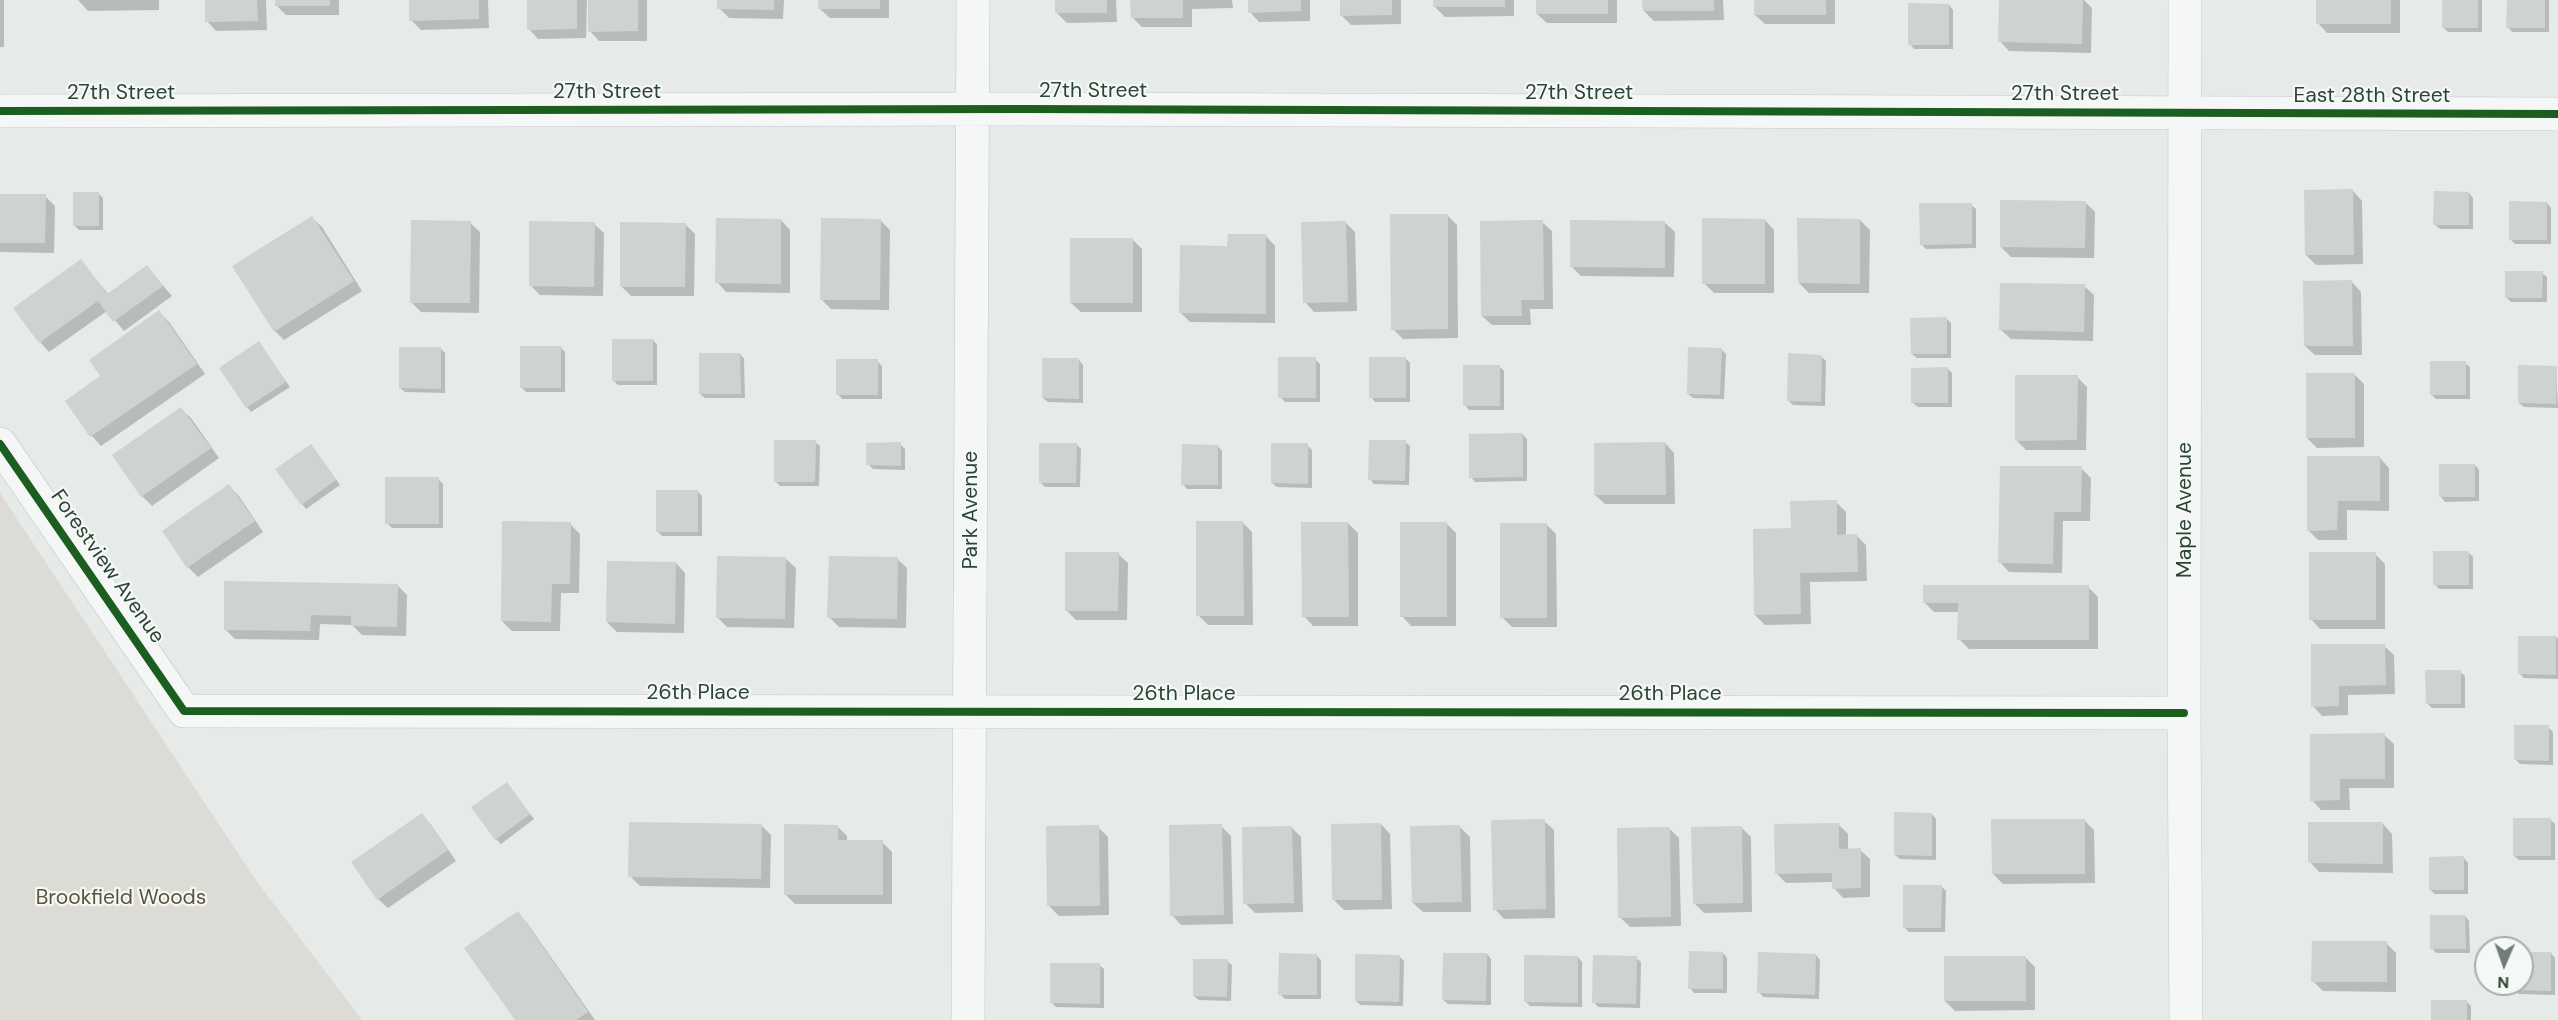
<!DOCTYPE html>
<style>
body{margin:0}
#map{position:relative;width:2558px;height:1020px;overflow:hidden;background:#e6eae8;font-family:"DM Sans",sans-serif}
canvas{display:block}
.north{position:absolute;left:2474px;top:936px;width:60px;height:60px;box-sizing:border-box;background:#f4f9f6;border:2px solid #a4b0aa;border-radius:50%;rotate:182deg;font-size:16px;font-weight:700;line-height:24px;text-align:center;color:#2d4337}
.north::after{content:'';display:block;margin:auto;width:21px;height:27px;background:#6e7d75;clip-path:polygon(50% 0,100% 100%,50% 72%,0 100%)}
</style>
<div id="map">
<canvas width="2558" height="1020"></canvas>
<div class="north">N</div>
</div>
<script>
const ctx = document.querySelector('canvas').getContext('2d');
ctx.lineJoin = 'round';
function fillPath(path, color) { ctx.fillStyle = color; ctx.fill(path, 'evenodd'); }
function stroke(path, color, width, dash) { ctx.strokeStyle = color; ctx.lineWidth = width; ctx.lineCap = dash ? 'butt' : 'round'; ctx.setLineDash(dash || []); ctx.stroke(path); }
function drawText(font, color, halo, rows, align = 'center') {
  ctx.font = font + ' "DM Sans",sans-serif'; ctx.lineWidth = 4.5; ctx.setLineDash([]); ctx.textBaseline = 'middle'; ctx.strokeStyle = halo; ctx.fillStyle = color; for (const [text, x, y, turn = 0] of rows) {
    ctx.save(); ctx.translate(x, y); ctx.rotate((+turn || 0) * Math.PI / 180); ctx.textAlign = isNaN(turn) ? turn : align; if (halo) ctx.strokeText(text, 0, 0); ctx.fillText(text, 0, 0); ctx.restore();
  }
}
fillPath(new Path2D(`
 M0,493l255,386 107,141h-362z`), '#dddbd5');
fillPath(new Path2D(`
 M0,0h4v47h-4z
 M78,0h81v10l-71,1z
 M206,0h60l1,30 -51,1 -9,-10z
 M276,0h63v15h-53l-10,-10z
 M410,0h78l1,28 -68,2 -10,-10z
 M529,0h58l-1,38 -48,1 -9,-10z
 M589,0h58v41h-48l-9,-10z
 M719,0h65l-1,19 -54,-1 -10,-10z
 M820,0h69v18h-59l-10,-9z
 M1057,0h59l1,22 -50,1 -10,-10z
 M1132,0h100l1,8 -41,1v18h-50l-10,-10z
 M1249,0h61v21l-51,1 -9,-10z
 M1341,0h60v24l-50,1 -10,-10z
 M1435,0h79v16l-69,1 -10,-10z
 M1537,0h80v23h-70l-10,-9z
 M1644,0h79l1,20 -70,1 -10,-10z
 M1755,0h80v24h-70l-10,-9z
 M2000,0h84l8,8 -1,45 -82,-2 -9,-10z
 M2318,0h82v33h-73l-9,-10z
 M2443,0h39v32h-34l-5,-5z
 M2508,0h41v32h-37l-4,-5z
 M1949,5l4,5v39h-39l-4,-5z
 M2353,191l9,10 1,63 -47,1 -10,-10z
 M2469,193l4,5v31h-33l-5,-4z
 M99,194l4,4v32h-24l-5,-5z
 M0,195l45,1 10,10 -1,47 -54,-1z
 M2085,202l10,10 -1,46 -83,-1 -10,-10z
 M2547,203l4,5v36h-36l-5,-5z
 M1971,205l5,4v39l-50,1 -5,-5z
 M1447,215l10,10 1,113 -55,1 -10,-10z
 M312,218l10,9 40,64 -78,49 -9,-9z
 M781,220l9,10v63l-64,-1 -9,-10z
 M880,220l10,10 -1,80 -58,-1 -10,-10z
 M1765,220l9,10v63h-60l-10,-10z
 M1860,220l10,10 -1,63h-60l-10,-10z
 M1345,222l10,10 2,79 -43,1 -9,-10z
 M1542,222l10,9 1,78h-23l1,16h-39l-10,-9z
 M470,223l10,9 -1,81 -58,-1 -10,-10z
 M1665,223l10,9 -1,45 -93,-1 -10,-10z
 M594,224l10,9 -1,63 -63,-1 -9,-9z
 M685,224l10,10 -1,62h-63l-10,-10z
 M1266,236l9,10v77l-85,-1 -10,-10 49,-65z
 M1132,239l10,10v63h-61l-10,-9z
 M81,261l28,34 38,-28 25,29 -48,35 -17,-20 -58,41 -9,-10z
 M2542,273l5,4v25h-36l-5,-5z
 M2352,282l9,10 1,63h-47l-10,-9z
 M2084,286l10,9 -1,46 -82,-2 -10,-9z
 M159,312l10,10 36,52 -104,72 -9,-10 -25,-35 36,-25z
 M1947,319l4,4v35h-34l-5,-4z
 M653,340l4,5v40h-39l-5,-5z
 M259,343l31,44 -39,25 -4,-5z
 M440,348l5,5v40l-40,-1 -5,-4z
 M561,348l4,4v40h-39l-5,-5z
 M1721,349l5,5 -2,45 -31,-1 -5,-4z
 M740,354l4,5 1,39h-40l-5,-4z
 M1821,356l5,5 -1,45 -32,-1 -4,-4z
 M1315,359l5,5v38h-35l-5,-5z
 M1406,359l4,4v39h-35l-4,-5z
 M1079,360l4,5v38l-35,-1 -5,-4z
 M877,361l5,5v33h-40l-4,-5z
 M2465,363l5,4v32h-34l-5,-5z
 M1500,367l4,4v39h-35l-4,-5z
 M2556,367l2,41 -34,-1 -5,-4z
 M1947,368l5,5v34h-34l-5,-4z
 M2354,374l10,10v63l-47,1 -10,-10z
 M2077,377l10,10 -1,63h-60l-10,-10z
 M181,409l10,9 28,40 -67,48 -10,-10z
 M1523,435l4,4v42l-52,1 -4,-5z
 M815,442l5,4 -1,40h-39l-5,-5z
 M1405,442l5,4 -1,39 -35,-1 -4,-5z
 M1665,443l9,10 1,51h-70l-10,-9z
 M900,444l5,5v21l-32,-1 -5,-5z
 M1076,444l5,5 -1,38h-35l-5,-5z
 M1307,445l5,5v38l-35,-1 -5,-4z
 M1218,446l4,5v38h-35l-4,-5z
 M315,450l25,35 -34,24 -4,-5z
 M2380,458l9,10v43l-42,-1v30h-29l-10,-10z
 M2475,465l4,5v31l-34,1 -4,-5z
 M2081,468l10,10 -1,43h-27l-1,52 -53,-1 -9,-10z
 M438,479l5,5v44h-51l-5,-5z
 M229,486l10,10 24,36 -65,45 -10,-10z
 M697,491l5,5v40h-40l-5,-5z
 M1836,502l10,10v24h11l9,9 1,36 -57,1 1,42 -46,1 -10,-10 37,-86z
 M1242,522l10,10 1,93h-45l-10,-10z
 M1348,523l10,10v93h-45l-9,-10z
 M1446,523l10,10v93h-45l-9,-10z
 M570,524l10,10 -1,59h-18l-1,38h-48l-10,-10z
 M1546,524l10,10 1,93h-45l-10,-10z
 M2468,552l5,5v32h-34l-4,-5z
 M1118,554l10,9 -1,57h-51l-10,-10z
 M2375,554l10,10v65h-65l-9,-10z
 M786,559l10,9 -2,60 -67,-1 -10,-10z
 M897,559l10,9 -1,60 -67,-1 -10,-10z
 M676,563l9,10 -1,60 -67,-1 -10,-10z
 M398,586l9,9 -1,41 -44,-1 -10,-10 -32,-1 -1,16 -84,-1 -10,-10z
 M2088,587l10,10v52h-129l-10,-10v-27h-25l-10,-10z
 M2556,637l2,2v40l-34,-1 -5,-5z
 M2384,646l10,9 1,39 -47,1v20l-26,1 -9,-10z
 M2460,672l5,4v32h-33l-5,-5z
 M2548,727l5,5v33l-33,-1 -5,-5z
 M2384,735l10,9v44h-45l1,22h-29l-9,-10z
 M511,789l23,30 -33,25 -5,-5z
 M1932,814l4,5v41l-36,-1 -5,-4z
 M422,815l9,10 25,36 -68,47 -10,-9z
 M2550,819l5,5v36h-36l-5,-4z
 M2084,820l10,10 1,53 -92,1 -10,-10z
 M1544,821l10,9 1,88 -51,1 -9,-10z
 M1381,824l9,10 2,75 -48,1 -10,-10z
 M1838,824l10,10v16h12l10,9v38l-27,1 -9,-10 -1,-6 -47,1 -9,-9z
 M2383,824l9,10 1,39 -74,-1 -9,-10z
 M762,826l9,9 -1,53 -130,-2 -10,-10z
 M837,826l10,10v6h35l10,10v52h-97l-10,-10z
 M1221,826l10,10 2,88 -52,1 -9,-10z
 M1098,827l10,10 1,78 -50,1 -10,-10z
 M1460,827l10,10 1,75h-48l-10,-9z
 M1741,827l10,10 1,75 -48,1 -10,-10z
 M1292,828l9,9 2,75 -48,1 -10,-10z
 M1669,828l10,10 2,88 -51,1 -10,-10z
 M2464,858l4,5v31h-33l-5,-4z
 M1941,886l5,5 -1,41h-36l-5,-5z
 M518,913l9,10 68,97h-78z
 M2465,916l4,5 1,32h-34l-4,-5z
 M2386,943l10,10v39l-73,-1 -10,-10z
 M1723,953l4,5v35h-33l-4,-5z
 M2522,953h29l4,5v37l-36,-1 -5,-4v-6h8z
 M1487,954l4,5v46l-43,-1 -5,-4z
 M1316,955l5,5v39h-36l-5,-5z
 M1816,955l4,5 -1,39 -56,-2 -4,-5z
 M1399,956l5,5 -1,45 -42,-1 -5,-4z
 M1578,957l4,5v45l-52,-1 -5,-5z
 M2025,957l10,10v43l-80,1 -10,-10z
 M1636,958l5,4 -1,46 -42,-1 -4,-5z
 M1227,961l5,4 -1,36 -32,-1 -5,-4z
 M1099,965l5,4v39l-48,-1 -4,-4z
 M2466,1001l5,5v14h-38z`), '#0003');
fillPath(new Path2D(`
 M205,0h52l1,21 -53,1z
 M275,0h55v6h-55z
 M409,0h70v19l-70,2z
 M527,0h50v29l-50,1z
 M588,0h50v31l-50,1z
 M717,0h57v10l-57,-1z
 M818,0h62v9h-62z
 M1055,0h52v13h-52z
 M1130,0h53v18h-52z
 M1248,0h53v11l-53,2z
 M1340,0h52v15l-52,1z
 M1433,0h72v7h-72z
 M1536,0h72v14h-72z
 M1642,0h72v11h-71z
 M1754,0h72v15h-72z
 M1999,0h84l-1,44 -84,-2z
 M2316,0h75v24h-75z
 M2442,0h36v28h-36z
 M2507,0h38v28h-39z
 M1908,3l41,1v41h-41z
 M2353,189l1,66h-49l-1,-65z
 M2434,191l35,1v33h-36z
 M73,192h26v34h-26z
 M0,194h46l-1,49h-45z
 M2000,200l86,1 -1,47 -85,-1z
 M2509,201l38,1v38h-38z
 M1919,203h53v41l-52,1z
 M1390,214h58v115l-57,1z
 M312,216l42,65 -80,51 -42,-66z
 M716,218l65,1v65l-66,-1z
 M821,218l60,1 -1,81h-60z
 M1702,218l63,1v65h-63z
 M1797,218l63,1v65l-62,-1z
 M411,220l60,1 -1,82h-60z
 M1543,220l1,80h-23l1,16h-41l-1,-95z
 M1570,220l95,1v47l-95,-1z
 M529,221l66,1 -1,65 -65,-1z
 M1346,221l2,81 -45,1 -2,-81z
 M620,222l66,1 -1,64h-65z
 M1228,234h38v80l-87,-1 1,-68 47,1z
 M1070,238h63v65h-63z
 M81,259l26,35 40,-29 16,21 -50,36 -15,-21 -59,42 -26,-35z
 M2505,271h38l-1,27h-37z
 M2352,280l1,66h-49l-1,-65z
 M2000,283l85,1 -1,48 -85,-2z
 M159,310l38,54 -107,73 -25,-36 35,-25 -11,-16z
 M1947,317v37h-36l-1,-36z
 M612,339h41v42h-41z
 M259,341l27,41 -40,26 -27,-40z
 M520,346h41v42h-41z
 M399,347h42v42l-42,-1z
 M1688,347l34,1 -2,47 -33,-1z
 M699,353h41l1,41h-42z
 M1788,353l34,2 -1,47 -34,-1z
 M1278,357h38v41h-38z
 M1369,357h37v41h-37z
 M1042,358h37v41l-37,-1z
 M836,359h42v36h-42z
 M2430,361h36v34h-36z
 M1463,365h37v41h-37z
 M2518,365l39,1 -1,38 -38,-1z
 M1948,367v36h-37v-35z
 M2306,373h49v65h-49z
 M2015,375h63l-1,65 -62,1z
 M181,407l30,41 -70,49 -29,-42z
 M1523,433v44l-54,1v-44z
 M774,440h42l-1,42h-41z
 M1369,440h37l-1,41 -37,-1z
 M901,442v24l-35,-1v-22z
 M1665,442l1,53h-72v-52z
 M1039,443h38l-1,40h-37z
 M1271,443h37v41l-37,-1z
 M311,444l25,36 -35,25 -26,-36z
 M1182,444l36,1v40h-37z
 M2307,456h73v45h-42l-1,29 -30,1z
 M2439,464h36v33h-36z
 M2000,466h82l-1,46h-27l-1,52 -55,-1z
 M385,477h54v47h-54z
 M229,484l26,37 -68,47 -25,-37z
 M656,490h42v42h-42z
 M1837,500v35l20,-1 1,38 -58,1 1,41 -47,1 -1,-86 38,-1 -1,-27z
 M502,521l69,1 -1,62h-18l-1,38 -50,-1z
 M1196,521h47l1,95h-48z
 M1301,522h47l1,95h-47z
 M1400,522h47v95h-47z
 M1500,523h47v95h-47z
 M2433,551h36v34h-36z
 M1065,552h54l-1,59h-53z
 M2309,552h67v68h-67z
 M717,556l69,1 -1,62 -69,-1z
 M829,556l69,1 -1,62 -70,-1z
 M607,561l69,1 -1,62 -69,-2z
 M224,581l174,3 -1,43 -46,-1v-10l-40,-1 -1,16 -86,-1z
 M1923,585h166v55h-132l1,-37h-35z
 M2518,636h38v39l-38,-1z
 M2311,644h74l1,41 -47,1v20l-28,1z
 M2425,670h36v34h-35z
 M2514,725h35v36l-35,-1z
 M2385,733v46h-45v21l-30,1v-67z
 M507,782l23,32 -35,26 -24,-33z
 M1894,812l38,1v43l-38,-1z
 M422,813l26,37 -71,50 -26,-38z
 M2513,818h38v38h-38z
 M1545,819l1,90 -53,1 -2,-90z
 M1991,819h94v55h-93z
 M629,822l133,2 -1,55 -133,-2z
 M2308,822h75v42l-75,-1z
 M1381,823l1,77h-50l-1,-76z
 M1839,823v26l22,-1v40l-29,1v-16l-57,1 -1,-50z
 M784,824l54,1v15h45v55h-99z
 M1222,824l2,91 -54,1 -1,-91z
 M1099,825l1,81h-53l-1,-80z
 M1460,825l2,77 -50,1 -2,-77z
 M1292,826l2,77 -51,1 -1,-77z
 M1742,826l1,77 -50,1 -2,-77z
 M1670,827l1,90 -53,1 -1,-90z
 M2464,856v34h-35v-33z
 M1903,885h39l-1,43h-38z
 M518,911l70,101 -12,8h-61l-51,-72z
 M2430,915h35l1,34h-36z
 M2312,941h75v41h-76z
 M1689,951l34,1v37h-35z
 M1758,952l58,2 -1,41 -58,-2z
 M2522,952h29v39l-38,-1v-6h9z
 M1279,953l38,1v41h-39z
 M1443,953h44l-1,48 -44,-1z
 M1355,954l45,1 -1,47 -44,-1z
 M1524,955l54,1v47l-54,-1z
 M1593,955l44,1 -1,48 -44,-1z
 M1944,956h82v45h-82z
 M1193,959h35l-1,38 -34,-1z
 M1050,963h50v41l-50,-1z
 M2431,1000h36v20h-36z`), '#ced2d0');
const minor = new Path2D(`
 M0,111l1023,-2 1535,5
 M0,444l184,267 2000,2
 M968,1020l5,-1020`);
const tertiary = new Path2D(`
 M2185,0l-1,713 2,307`);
stroke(minor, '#c3c7c5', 34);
stroke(tertiary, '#c3c7c5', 34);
stroke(minor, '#f5f7f6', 33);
stroke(tertiary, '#f5f7f6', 33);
stroke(new Path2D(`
 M0,111l1023,-2 1535,5
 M0,444l184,267 2000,2`), '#1b5e20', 8);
drawText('21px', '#2d4337', '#f4f9f6', [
 ["27th Street",1093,91],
 ["27th Street",607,92],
 ["27th Street",121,93],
 ["27th Street",1579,93],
 ["27th Street",2065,94],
 ["East 28th Street",2372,96],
 ["Park Avenue",971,510,-90],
 ["Maple Avenue",2185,510,-90],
 ["Forestview Avenue",107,567,55],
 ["26th Place",698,693],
 ["26th Place",1184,694],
 ["26th Place",1670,694]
]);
drawText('21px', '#5e513b', '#f4f9f6', [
 ["Brookfield Woods",121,898]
]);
</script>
